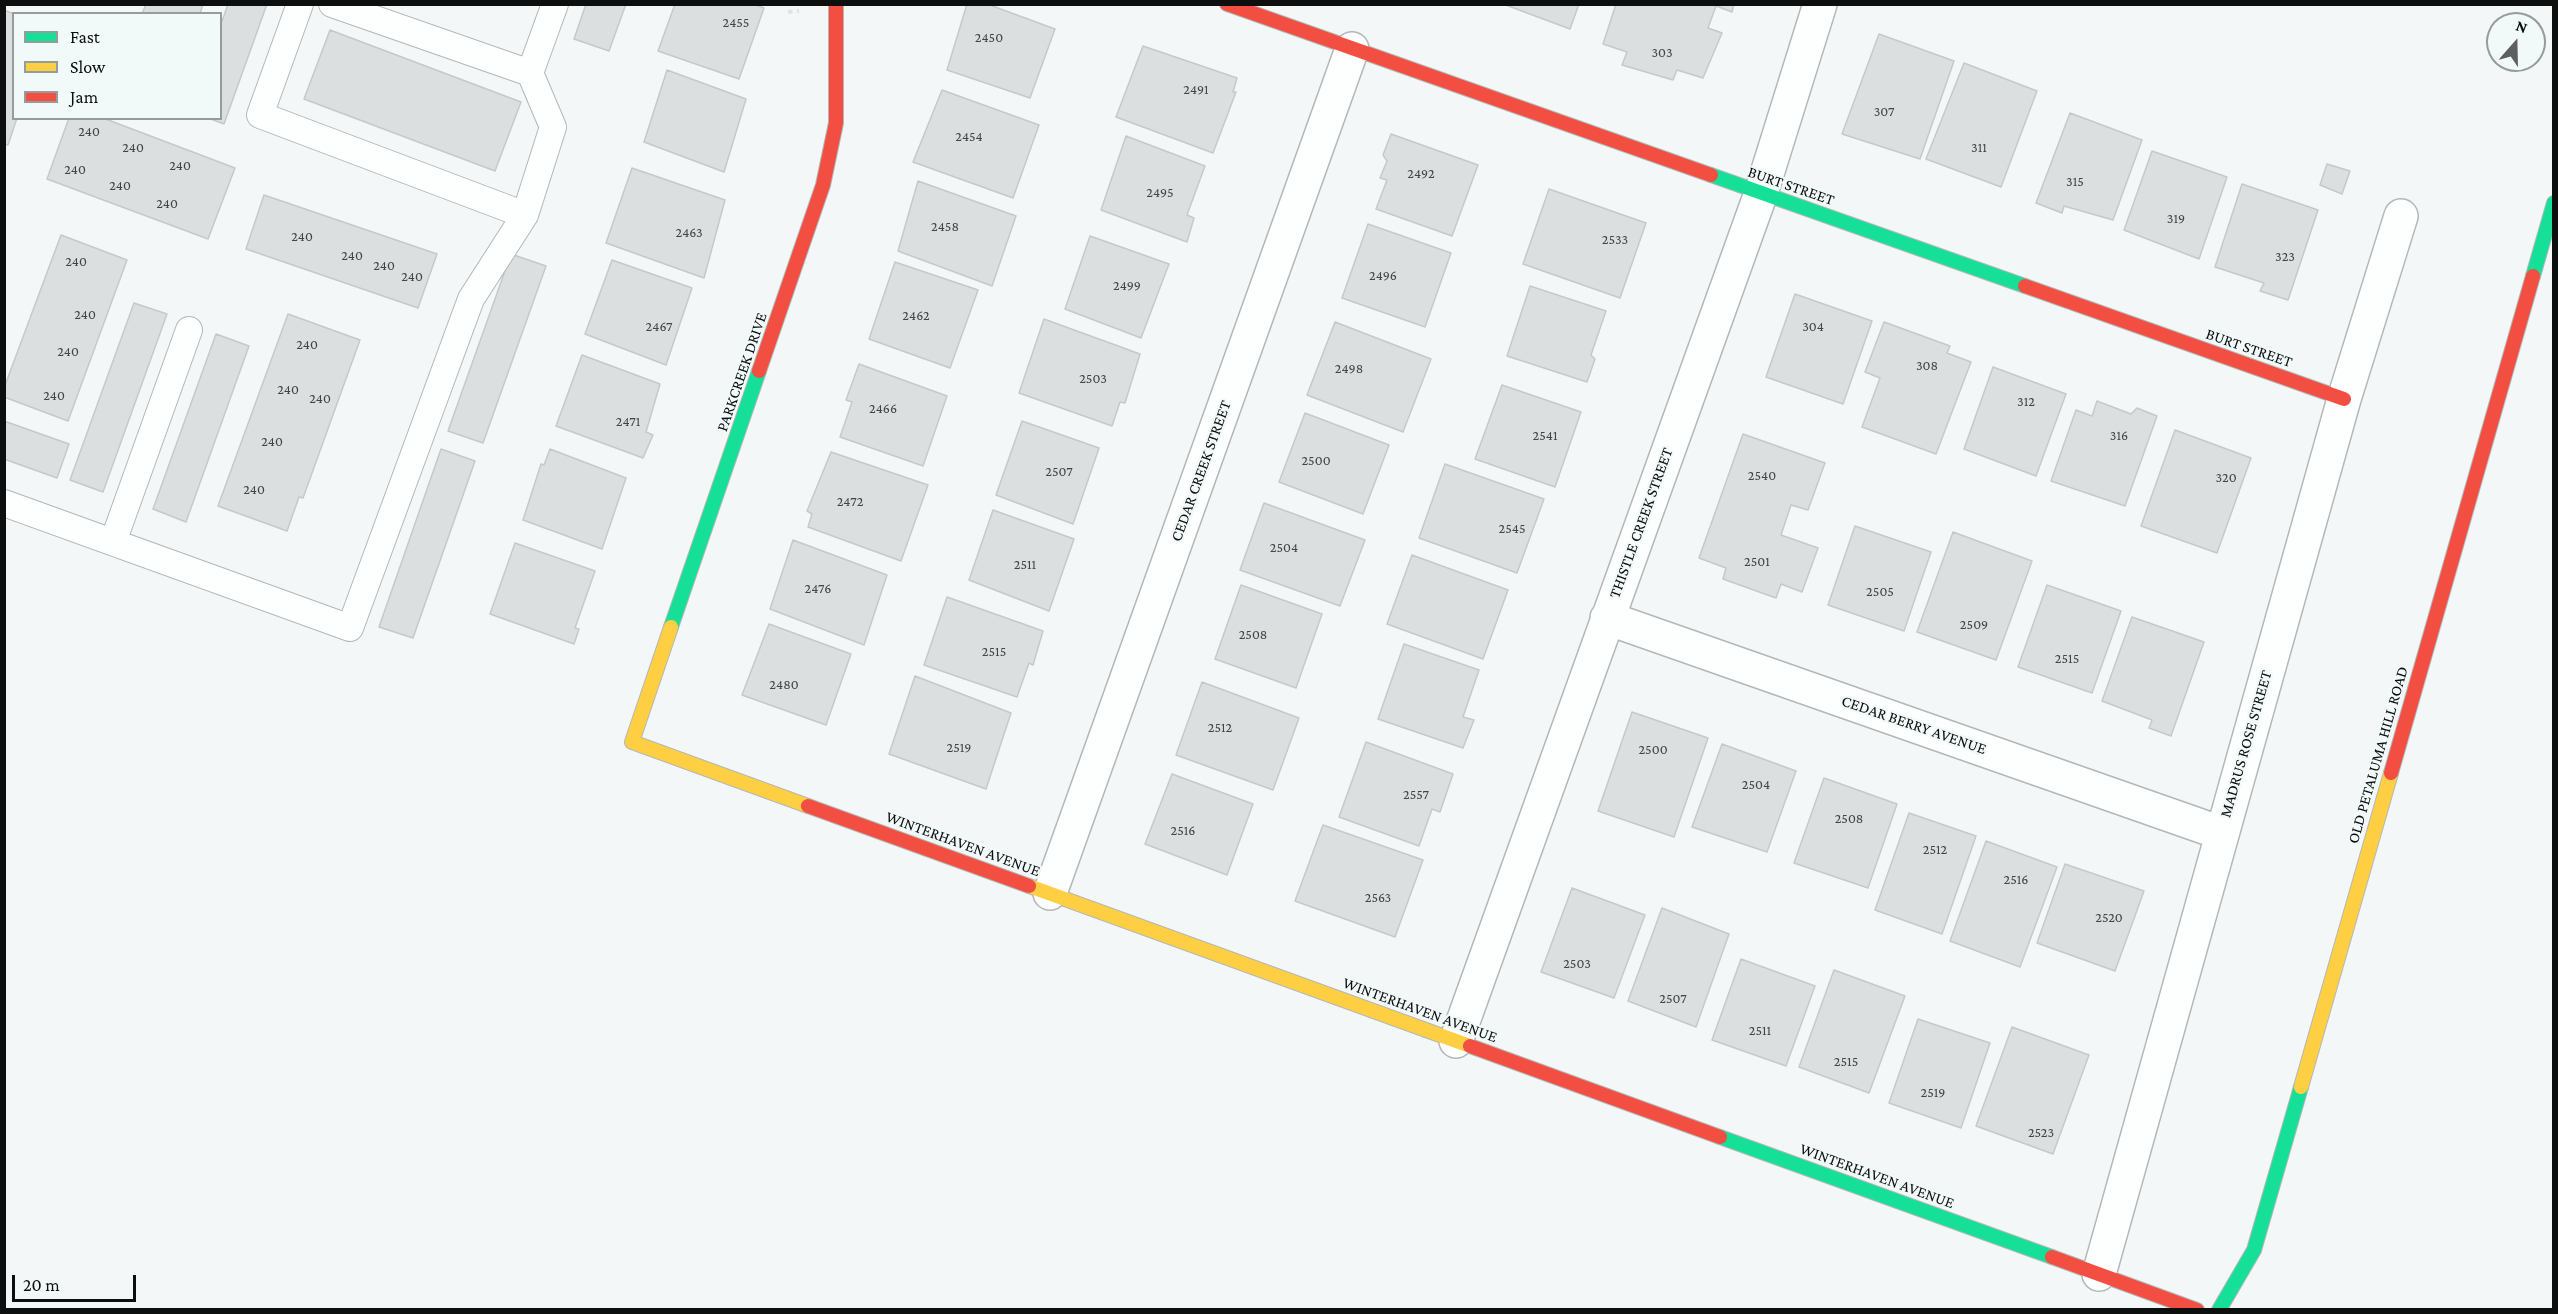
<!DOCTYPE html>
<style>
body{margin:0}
#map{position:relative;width:2558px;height:1314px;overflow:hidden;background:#f3f7f7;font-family:"Crimson Pro",serif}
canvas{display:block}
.frame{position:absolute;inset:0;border:6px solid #0d0f0f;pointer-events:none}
.legend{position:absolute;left:12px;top:12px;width:210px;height:108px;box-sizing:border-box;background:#f1f9f9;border:2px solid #969b9b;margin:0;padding:8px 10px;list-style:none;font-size:18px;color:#0d0f0f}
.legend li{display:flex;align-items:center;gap:12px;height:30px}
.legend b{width:30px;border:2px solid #969b9b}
.north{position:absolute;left:2486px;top:12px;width:60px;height:60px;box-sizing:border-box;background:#f1f9f9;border:2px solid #969b9b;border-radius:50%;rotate:20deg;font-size:16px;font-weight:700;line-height:24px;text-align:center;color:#0d0f0f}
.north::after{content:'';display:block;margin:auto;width:21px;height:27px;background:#5e6060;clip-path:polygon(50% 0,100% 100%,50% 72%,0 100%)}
.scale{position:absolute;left:12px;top:1275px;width:124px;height:27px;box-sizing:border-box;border:3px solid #0d0f0f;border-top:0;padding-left:8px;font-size:18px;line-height:21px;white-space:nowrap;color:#0d0f0f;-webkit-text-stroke:4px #f1f9f9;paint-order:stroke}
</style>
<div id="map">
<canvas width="2558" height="1314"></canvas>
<div class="frame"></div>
<ul class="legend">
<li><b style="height:8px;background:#16e098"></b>Fast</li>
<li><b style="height:8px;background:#ffcf43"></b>Slow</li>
<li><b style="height:8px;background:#f24e42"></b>Jam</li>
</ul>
<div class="north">N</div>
<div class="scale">20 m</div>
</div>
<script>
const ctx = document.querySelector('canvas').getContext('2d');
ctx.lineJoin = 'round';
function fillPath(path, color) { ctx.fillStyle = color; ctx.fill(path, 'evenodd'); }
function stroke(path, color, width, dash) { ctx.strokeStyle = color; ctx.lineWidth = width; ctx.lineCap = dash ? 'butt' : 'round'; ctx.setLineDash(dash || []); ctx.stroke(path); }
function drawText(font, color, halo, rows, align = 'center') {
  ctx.font = font + ' "Crimson Pro",serif'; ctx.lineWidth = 4.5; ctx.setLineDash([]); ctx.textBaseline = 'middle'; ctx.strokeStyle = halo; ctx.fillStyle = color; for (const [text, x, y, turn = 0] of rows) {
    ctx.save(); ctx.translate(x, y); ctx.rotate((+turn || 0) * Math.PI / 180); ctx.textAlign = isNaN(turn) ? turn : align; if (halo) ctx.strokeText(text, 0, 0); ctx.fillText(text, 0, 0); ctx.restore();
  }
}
const building = new Path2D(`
 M146,4h57l-3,10h-58z
 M228,4h39l-43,120 -16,-6h12v-91z
 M586,4h40l-17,47 -35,-12z
 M675,4h78l11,4 -25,71 -81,-28z
 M967,4h20l68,25 -25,69 -83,-28z
 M1503,4h76l-9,25z
 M1616,4h118l-2,8 -16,-6 -8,22 14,5 -19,45 -26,-8 -4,10 -51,-15 5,-13 -24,-8z
 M4,10l10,4v104h3l-9,27 -4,-1z
 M330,30l191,72 -26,69 -191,-72z
 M1879,34l75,27 -34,98 -78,-25z
 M1143,46l94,32 -4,14h3l-23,61 -97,-36z
 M1964,63l73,28 -36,96 -75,-28z
 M667,70l79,29 -22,73 -80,-30z
 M942,90l97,35 -26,73 -100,-36z
 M2070,113l72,27 -29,80 -49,-14 -2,7 -26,-10z
 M69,118h34l132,50 -27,71 -161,-60z
 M1391,134l87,31 -26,71 -76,-27 11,-29 -7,-2 7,-17 -4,-6z
 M1126,136l79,30 -18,49 7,3 -7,24 -86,-32z
 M2152,151l75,26 -28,82 -75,-29z
 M2327,164l23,7 -8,23 -22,-9z
 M632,168l93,32 -21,78 -98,-35z
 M918,181l98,35 -24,70 -94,-35z
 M2242,184l76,26 -30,90 -28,-9 4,-8 -49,-16z
 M1549,189l97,34 -26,75 -97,-34z
 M264,195l173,59 -19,54 -172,-59z
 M1368,224l83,29 -26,74 -83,-29z
 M61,235l66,25 -59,161 -64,-24v-9z
 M1090,236l79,28 -28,74 -76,-29z
 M511,254l35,12 -63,177 -35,-12z
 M612,260l80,28 -26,77 -81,-31z
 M895,262l83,28 -28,78 -81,-29z
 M1530,286l76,25 -15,44 4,4 -8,23 -80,-26z
 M1795,294l77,27 -29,83 -77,-27z
 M134,303l33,11 -64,178 -33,-12z
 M288,314l72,26 -57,158 -4,-1 -12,34 -69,-25z
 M1044,319l96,35 -15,49 -5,-1 -8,24 -93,-33z
 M1335,322l96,37 -28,73 -96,-37z
 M1884,322l66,24 -3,7 24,9 -35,92 -74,-27 18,-49 -15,-6z
 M216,334l33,12 -63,176 -33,-13z
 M582,355l78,29 -14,48 7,3 -10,23 -87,-32z
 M859,364l88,32 -24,70 -83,-29 12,-35 -6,-2z
 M1993,367l73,27 -30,82 -72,-27z
 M1502,385l79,27 -26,75 -80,-28z
 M2097,401l34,13 6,-6 20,8 -32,90 -74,-25 25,-71 16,6z
 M1305,413l84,32 -26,69 -84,-32z
 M4,421l65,23 -12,34 -53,-19z
 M1022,421l77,27 -26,76 -77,-29z
 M2175,430l76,28 -34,95 -76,-27z
 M1743,434l82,29 -17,47 -17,-5 -10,30 37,13 -16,44 -21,-8 -5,14 -53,-19 3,-11 -27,-10z
 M441,449l34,12 -62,177 -34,-11z
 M550,449l76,29 -24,71 -79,-29 18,-56 3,1z
 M831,452l97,33 -27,76 -93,-34 4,-13 -5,-3z
 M1445,464l99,35 -27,74 -98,-35z
 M1264,503l101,37 -25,66 -100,-36z
 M993,510l81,29 -25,72 -80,-31z
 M1855,526l76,26 -27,79 -76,-26z
 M1953,532l79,29 -36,99 -79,-28z
 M793,540l94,35 -23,70 -94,-36z
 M515,543l80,28 -20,57 4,1 -5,15 -84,-30z
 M1412,555l96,35 -25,69 -96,-35z
 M1241,585l81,29 -26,74 -81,-29z
 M2047,585l74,26 -29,82 -74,-26z
 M947,597l96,34 -10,34 -4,-2 -12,34 -93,-32z
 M2132,617l72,25 -33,94 -22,-8 3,-8 -50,-19z
 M769,624l82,30 -25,71 -84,-30z
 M1404,644l75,26 -16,47 11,3 -11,28 -85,-29z
 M915,676l96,37 -25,76 -97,-35z
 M1202,682l97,36 -26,72 -97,-35z
 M1632,712l76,26 -34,99 -76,-26z
 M1366,742l87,32 -13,38 -8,-3 -13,37 -80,-29z
 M1722,744l74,27 -29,81 -75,-25z
 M1172,774l81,30 -26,71 -82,-31z
 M1824,778l73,26 -29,84 -74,-25z
 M1909,813l67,23 -34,98 -67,-24z
 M1323,825l100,35 -28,77 -100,-36z
 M1986,841l71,26 -37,100 -70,-26z
 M2065,864l79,27 -29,80 -78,-28z
 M1572,888l73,27 -31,83 -73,-26z
 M1662,908l67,26 -33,93 -68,-26z
 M1741,959l74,27 -29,80 -74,-26z
 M1834,970l71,26 -36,97 -70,-26z
 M1918,1019l72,24 -29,85 -72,-25z
 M2012,1027l77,28 -36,99 -77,-28z`);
fillPath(building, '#dcdfdf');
stroke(building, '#c6c9c9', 1.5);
const lane = new Path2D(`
 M300,4l-40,111 265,100 28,-88 -23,-54 25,-69
 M332,4l198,69
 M4,503l346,125 121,-329 54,-84
 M113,542l76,-212`);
const street = new Path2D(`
 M1607,618l614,215
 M1050,893l302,-844
 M1456,1041l305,-848 59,-189
 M2099,1274l245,-875 57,-183`);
const fast = new Path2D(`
 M1711,175l314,111
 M2533,276l21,-73
 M671,627l88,-256
 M1720,1137l332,120
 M2219,1310l35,-60 47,-163`);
const slow = new Path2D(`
 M671,627l-39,115 176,64
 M1029,886l441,160
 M2301,1087l90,-314`);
const jam = new Path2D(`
 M1227,4l484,171
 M2025,286l319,113
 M759,371l64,-186 13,-62v-119
 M2391,773l142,-497
 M808,806l221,80
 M1470,1046l250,91
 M2052,1257l145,53`);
stroke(lane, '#b3b7b7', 28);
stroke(street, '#b3b7b7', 36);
stroke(fast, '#b3b7b7', 16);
stroke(slow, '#b3b7b7', 16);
stroke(jam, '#b3b7b7', 16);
stroke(new Path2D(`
 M788,12l11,-1`), '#e1e2e2', 4, [4.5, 4.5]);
stroke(lane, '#fdfefe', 26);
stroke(street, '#fdfefe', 33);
stroke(fast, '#16e098', 14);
stroke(slow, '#ffcf43', 14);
stroke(jam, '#f24e42', 14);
drawText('14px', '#424444', null, [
 ["2455",736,23],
 ["2450",989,38],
 ["303",1662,53],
 ["2491",1196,90],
 ["307",1884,112],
 ["240",89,132],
 ["2454",969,137],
 ["240",133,148],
 ["311",1979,148],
 ["240",180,166],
 ["240",75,170],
 ["2492",1421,174],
 ["315",2075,182],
 ["240",120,186],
 ["2495",1160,193],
 ["240",167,204],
 ["319",2176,219],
 ["2458",945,227],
 ["2463",689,233],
 ["240",302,237],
 ["2533",1615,240],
 ["240",352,256],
 ["323",2285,257],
 ["240",76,262],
 ["240",384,266],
 ["2496",1383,276],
 ["240",412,277],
 ["2499",1127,286],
 ["240",85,315],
 ["2462",916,316],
 ["2467",659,327],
 ["304",1813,327],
 ["240",307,345],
 ["240",68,352],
 ["308",1927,366],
 ["2498",1349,369],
 ["2503",1093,379],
 ["240",288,390],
 ["240",54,396],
 ["240",320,399],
 ["312",2026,402],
 ["2466",883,409],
 ["2471",628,422],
 ["2541",1545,436],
 ["316",2119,436],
 ["240",272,442],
 ["2500",1316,461],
 ["2507",1059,472],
 ["2540",1762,476],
 ["320",2226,478],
 ["240",254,490],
 ["2472",850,502],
 ["2545",1512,529],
 ["2504",1284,548],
 ["2501",1757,562],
 ["2511",1025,565],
 ["2476",818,589],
 ["2505",1880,592],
 ["2509",1974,625],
 ["2508",1253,635],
 ["2515",994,652],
 ["2515",2067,659],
 ["2480",784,685],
 ["2512",1220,728],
 ["2519",959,748],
 ["2500",1653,750],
 ["2504",1756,785],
 ["2557",1416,795],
 ["2508",1849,819],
 ["2516",1183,831],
 ["2512",1935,850],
 ["2516",2016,880],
 ["2563",1378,898],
 ["2520",2109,918],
 ["2503",1577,964],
 ["2507",1673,999],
 ["2511",1760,1031],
 ["2515",1846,1062],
 ["2519",1933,1093],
 ["2523",2041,1133]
]);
drawText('16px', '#0d0f0f', '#f1f9f9', [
 ["BURT STREET",1791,186,19],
 ["BURT STREET",2249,348,19],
 ["PARKCREEK DRIVE",742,372,-71],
 ["CEDAR CREEK STREET",1201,471,-70],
 ["THISTLE CREEK STREET",1641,523,-70],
 ["CEDAR BERRY AVENUE",1914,725,19],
 ["MADRUS ROSE STREET",2246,744,-74],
 ["OLD PETALUMA HILL ROAD",2378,755,-74],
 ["WINTERHAVEN AVENUE",963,844,20],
 ["WINTERHAVEN AVENUE",1420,1010,20],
 ["WINTERHAVEN AVENUE",1877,1176,20]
]);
</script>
